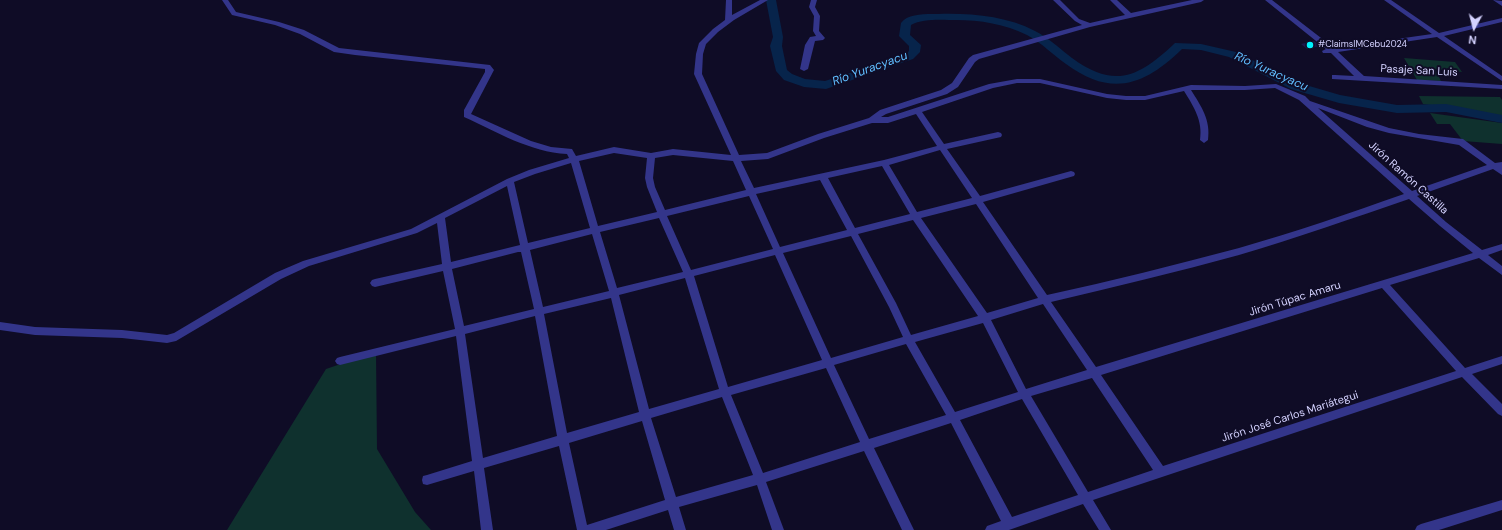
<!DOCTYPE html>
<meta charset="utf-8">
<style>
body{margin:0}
#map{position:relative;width:1502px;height:530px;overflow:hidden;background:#0f0c26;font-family:"DM Sans",sans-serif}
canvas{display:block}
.north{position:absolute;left:1454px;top:8px;width:40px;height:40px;-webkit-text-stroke:3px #0f0c26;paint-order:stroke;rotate:187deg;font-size:11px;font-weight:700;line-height:16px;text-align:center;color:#d4d2ff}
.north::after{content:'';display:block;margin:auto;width:14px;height:18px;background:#d4d2ff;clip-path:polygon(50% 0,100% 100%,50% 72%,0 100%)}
</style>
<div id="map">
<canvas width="1502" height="530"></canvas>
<div class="north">N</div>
</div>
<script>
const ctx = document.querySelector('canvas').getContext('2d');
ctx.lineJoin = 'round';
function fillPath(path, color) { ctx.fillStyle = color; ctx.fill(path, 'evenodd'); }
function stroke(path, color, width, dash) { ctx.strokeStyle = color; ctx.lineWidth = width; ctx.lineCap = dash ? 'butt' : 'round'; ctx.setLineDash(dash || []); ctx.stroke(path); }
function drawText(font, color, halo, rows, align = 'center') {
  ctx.font = font + ' "DM Sans",sans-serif'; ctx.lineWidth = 4; ctx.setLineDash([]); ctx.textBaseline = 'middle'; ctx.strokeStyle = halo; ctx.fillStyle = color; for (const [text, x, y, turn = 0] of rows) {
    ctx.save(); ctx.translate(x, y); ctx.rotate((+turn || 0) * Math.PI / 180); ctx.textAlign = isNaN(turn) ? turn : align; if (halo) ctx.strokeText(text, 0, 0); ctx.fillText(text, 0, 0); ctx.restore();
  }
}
fillPath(new Path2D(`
 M1404,58l51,4 7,10 -27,-3 6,12 -24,-1z
 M1419,96l81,1 2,3v16l-79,-12z
 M1430,113l72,10v21l-39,-3 -13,-17h-13z
 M376,352l1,97 38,63 16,18h-204l99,-161z`), '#0f312e');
fillPath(new Path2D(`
 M766,0h10l7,37 -1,9 5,24 5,4 13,5 20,2 80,-26 4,-4v-5l-10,-10 2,-13c7,-10 26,-9 37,-9 33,-1 68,2 97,17 14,7 25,18 37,27 44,32 68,18 103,-15l26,1 35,8 63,31 41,12 57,10 49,-1 56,11v8l-56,-11 -49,1 -58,-10 -48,-14 -62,-32 -28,-7 -19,-1c-37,36 -70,49 -116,15 -13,-9 -24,-21 -39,-29 -22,-11 -47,-15 -71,-15 -13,0 -33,-2 -45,5l-1,10 11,10 -1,7 -7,7 -87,30 -22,-2 -20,-7 -8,-9 -6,-25 3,-9z`), '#07244b');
fillPath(new Path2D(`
 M1314,41l6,5 -13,3 -6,-5z`), '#1e1749');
fillPath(new Path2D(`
 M222,0h6l8,12 43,10 25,8 35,18 151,17 4,5 -23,44 60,27 20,6 21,2 4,7 38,-9 37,6 22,-4 58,6 -37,-81 2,-20 3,-11 14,-14 12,-9 1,-20h6v15l28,-15h8l-34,20 -16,12 -12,12 -3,10 -1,20 37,81 28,-2 51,-19 51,-16 11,-8 61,-20 11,-7 17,-25 4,-3 109,-30 -7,-4 -22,-21h7l19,19 11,4 35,-8 -15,-15h7l14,13 61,-13h12l-3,2 -111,25 -111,32 -4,3 -17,25 -11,7 -61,20 -5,3h7l101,-33 28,-5h23l67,15 19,2h19l46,-11 54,1 31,-2 29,12 5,5 79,27 30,6 44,5 32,24 7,-1v13l-9,-6 -76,27 29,26 36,28 20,-6v6l-14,5 14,11v9l-23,-17 -89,27 75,83 37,-12v8l-30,10 30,30v12l-4,-2 -36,-37 -369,123 18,30h-12l-16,-26 -74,26h-24l2,-4 14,-5 -50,-98 -77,25 40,82h-12l-38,-79 -98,31 18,48h-12l-15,-45 -78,22 7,23h-12l-6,-20 -62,20h-29l-18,-84 -75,22 9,62h-12l-7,-59 -47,14 -4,-1 -1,-4 1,-4 4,-1 45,-14 -16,-125 -116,29 -3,-1 -2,-3 2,-3 3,-1 115,-28 -12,-58 -68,16 -3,-1 -2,-3 2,-3 3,-1 67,-15 -5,-41 -20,10 -108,33 -28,13 -105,62 -9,2 -45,-5 -87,-3 -35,-5v-8l35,5 87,3 45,5 7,-2 101,-60 28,-12 108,-32 96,-50 22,-9 40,-12 -2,-4c-37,-2 -70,-22 -103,-37v-7l21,-38v-3l-130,-14 -21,-3 -34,-18 -25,-9 -43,-10zM1017,83h23l67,15 19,2h19l39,-9c10,16 19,30 16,49l4,3 4,-3c3,-20 -7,-34 -17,-50h54l30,-2 24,12 105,94c-54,19 -109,38 -165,54 -64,17 -128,33 -192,47l-64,-93 91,-26 1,-2 -1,-2 -3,-1 -91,25 -33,-47 54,-12 1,-2 -1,-2 -3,-1 -54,12 -22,-32 71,-24zM1318,108l49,19 22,6 70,12 28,20 -75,26zM916,114l21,32 -53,14 -130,28 -13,-27 27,-2 56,-21 48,-15h16zM940,150l32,48 -55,14 -28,-47zM614,153l33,5 -2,20 2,9 10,25 -59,14 -19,-65zM673,155l60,6 13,29 -81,20 -10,-23 -2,-9 2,-20zM571,163l19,65 -62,15 -14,-61 21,-8zM882,166l28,48 -55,14 -27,-50zM820,180l27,50 -67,17 -24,-53zM507,186l13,59 -69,17 -6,-44zM749,196l24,53 -82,21 -24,-54zM1409,199l31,27 33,27 -377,114 -45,-65c63,-15 126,-30 188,-47 58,-17 114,-37 170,-56zM976,204l62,94 -51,15 -66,-95zM659,218l24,54 -66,16 -17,-56zM913,220l65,96 -67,19 -15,-32 -38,-69zM592,234l17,57 -66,16 -13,-57zM851,236l38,71 14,30 -72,21 -48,-105zM518,252h3l13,57 -70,17 -12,-57zM775,255l47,105 -94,27 -34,-111zM685,278l34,111 -70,20 -30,-114zM1382,288l74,83 -293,95 -62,-91zM611,298l28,114 -72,21 -23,-119zM1043,304l44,66 -61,19 -35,-69zM535,316l22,120 -74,22 -18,-124zM983,323l35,69 -63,20 -40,-70zM906,344l40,71 -77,24 -35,-74zM826,368l34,74 -97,31 -32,-78zM1092,378l61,92 -65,22 -57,-96zM722,397l31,78 -77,22 -25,-79zM1022,399l56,96 -66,22 -52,-97zM642,421l23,79 -78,25 -18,-82z
 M811,0h6l-2,7 5,9 -1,15 6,7 -2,2 -8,1 -7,28 -4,2 -4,-2 5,-24 5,-8 6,-1 -3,-5 1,-15 -5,-9z
 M1265,0h7l62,48 98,-14 -48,-34h7l48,33 63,-15v4l-58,14 58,40v5l-65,-44 -99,15 26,24 138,9v4l-170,-10v-4h3l19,1 -23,-23h-8l-1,-2 4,-2z
 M1493,0l9,1v5z
 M1502,500v10l-63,20h-24l2,-4 4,-2z`), '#33358a');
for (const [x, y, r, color] of [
 [1310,45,4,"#00f2fd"]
]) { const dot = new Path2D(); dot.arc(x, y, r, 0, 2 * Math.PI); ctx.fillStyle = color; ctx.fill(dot); stroke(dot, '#0f0c26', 1.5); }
drawText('9px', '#d4d2ff', '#0f0c26', [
 ["#ClaimsIMCebu2024",1318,45]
], 'left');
drawText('11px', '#d4d2ff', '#0f0c26', [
 ["Pasaje San Luis",1419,71,3],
 ["Jirón Ramón Castilla",1408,178,42],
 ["Jirón Túpac Amaru",1295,299,-17],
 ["Jirón José Carlos Mariátegui",1290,417,-18]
]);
drawText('italic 12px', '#60beff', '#0f0c26', [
 ["Río Yuracyacu",870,69,-20],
 ["Río Yuracyacu",1271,72,24]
]);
</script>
